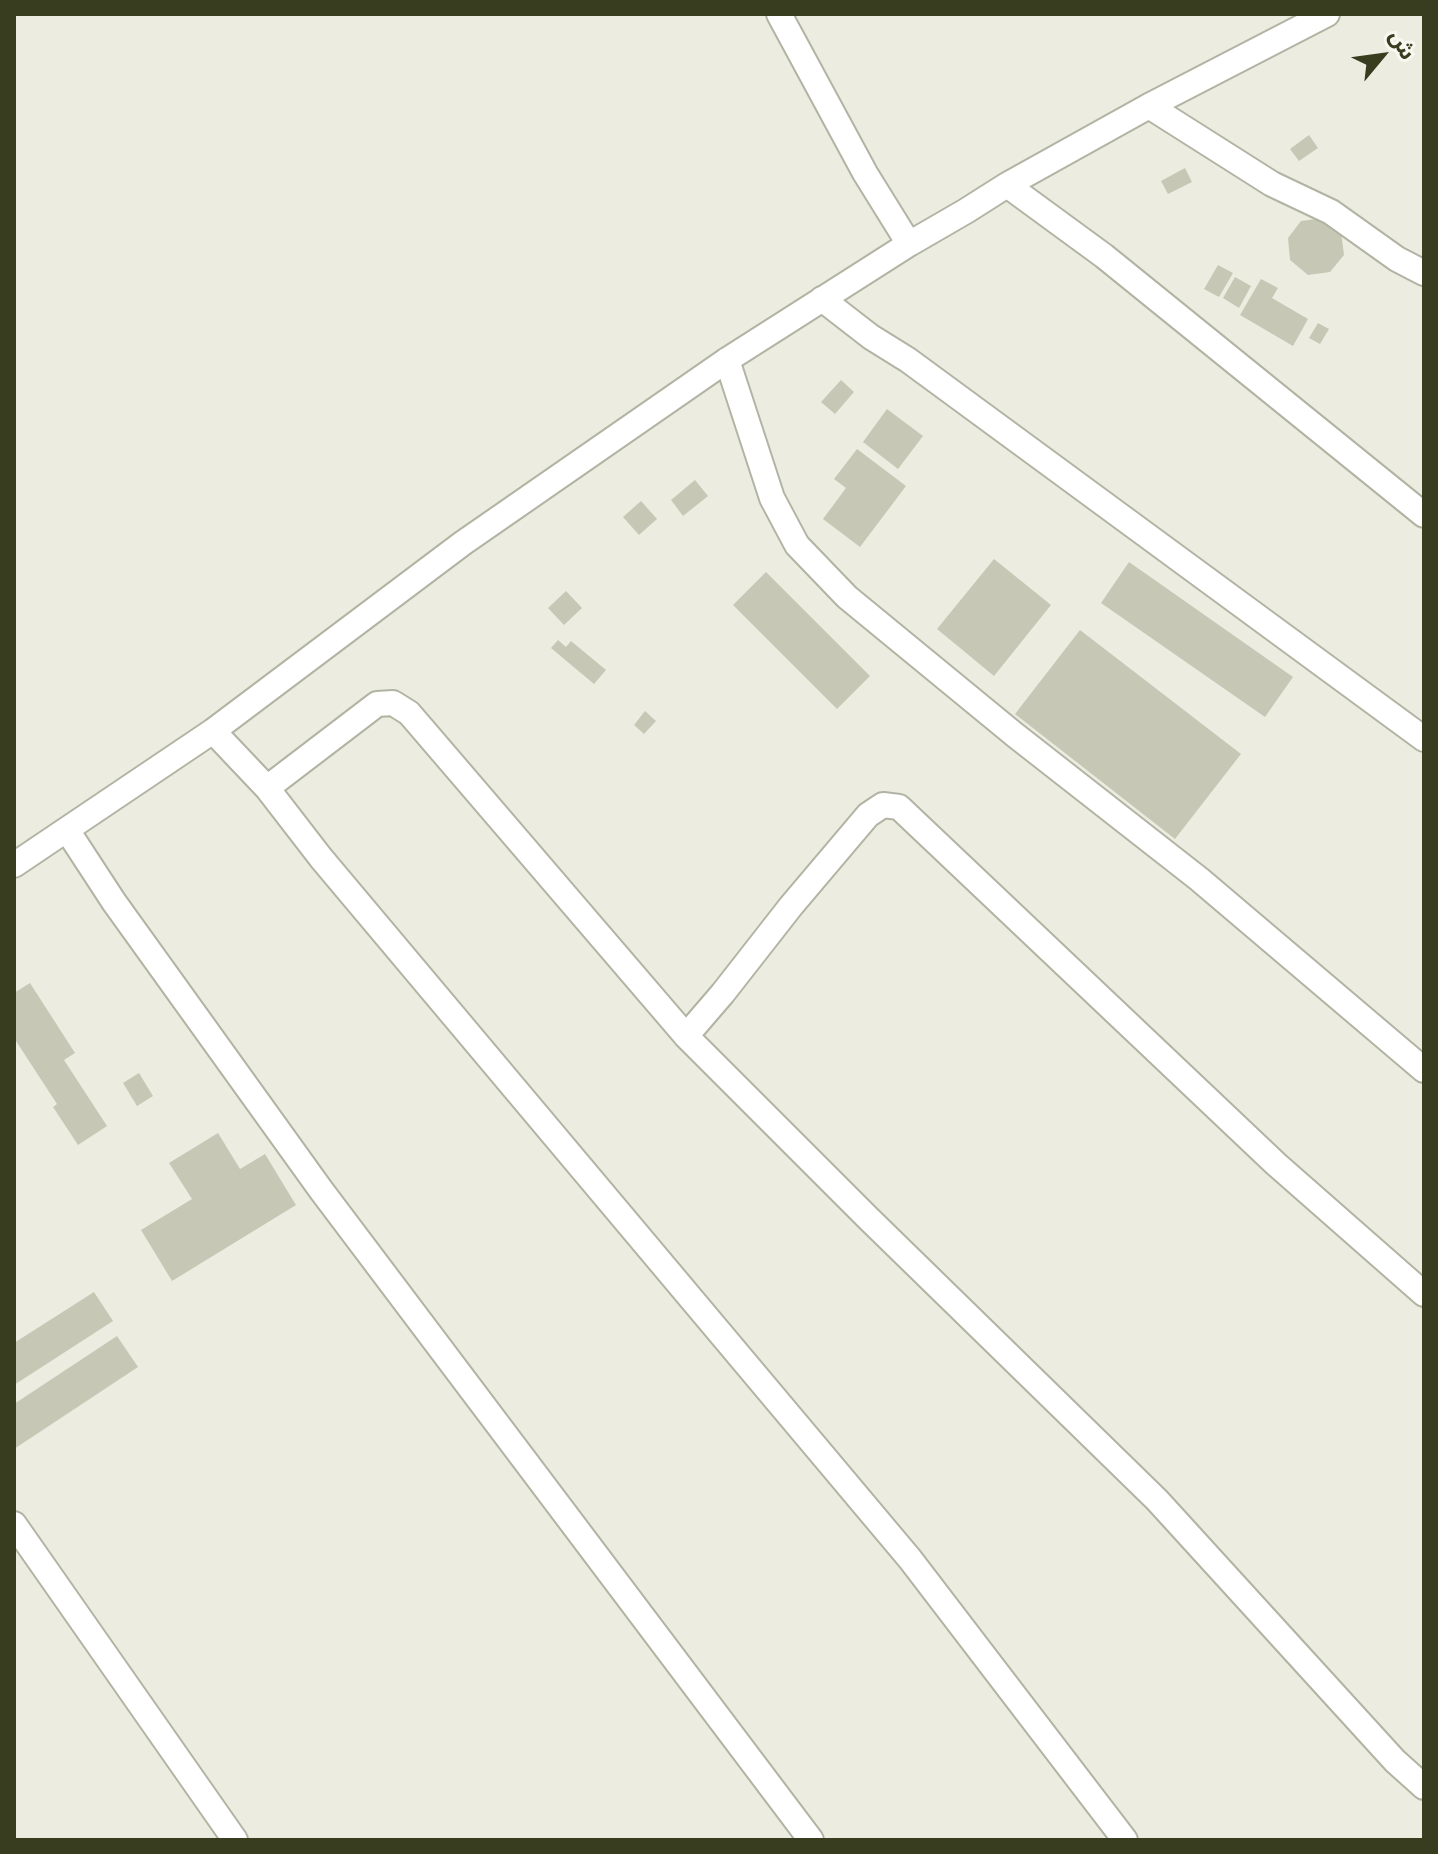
<!DOCTYPE html>
<meta charset="utf-8">
<style>
body{margin:0}
#map{position:relative;width:1438px;height:1854px;overflow:hidden;background:#ecece0;font-family:"IBM Plex Sans","Noto Sans Arabic",sans-serif}
canvas{display:block}
.frame{position:absolute;inset:0;border:16px solid #383d20;pointer-events:none}
.north{position:absolute;left:1342px;top:16px;width:80px;height:80px;-webkit-text-stroke:6px #f8f8f1;paint-order:stroke;rotate:61deg;font-size:22px;font-weight:700;line-height:32px;text-align:center;color:#383d20}
.north::after{content:'';display:block;margin:auto;width:28px;height:36px;background:#383d20;clip-path:polygon(50% 0,100% 100%,50% 72%,0 100%)}
</style>
<div id="map">
<canvas width="1438" height="1854"></canvas>
<div class="frame"></div>
<div class="north">ش</div>
</div>
<script>
const ctx = document.querySelector('canvas').getContext('2d');
ctx.lineJoin = 'round';
function fillPath(path, color) { ctx.fillStyle = color; ctx.fill(path, 'evenodd'); }
function stroke(path, color, width, dash) { ctx.strokeStyle = color; ctx.lineWidth = width; ctx.lineCap = dash ? 'butt' : 'round'; ctx.setLineDash(dash || []); ctx.stroke(path); }
fillPath(new Path2D(`
 M1309,135l9,13 -19,13 -9,-12z
 M1185,168l7,14 -24,12 -7,-13z
 M1324,218l17,14 3,23 -14,17 -22,3 -18,-15 -2,-22 13,-17z
 M1218,265l15,8 -14,24 -15,-8z
 M1235,277l16,9 -12,22 -16,-10z
 M1261,279l17,9 -6,10 36,21 -15,27 -53,-31z
 M1318,323l11,6 -9,15 -11,-6z
 M841,380l13,12 -19,22 -14,-12z
 M887,409l36,27 -25,33 -35,-27z
 M857,449l49,37 -46,61 -37,-28 23,-31 -12,-9z
 M695,480l13,16 -25,20 -12,-16z
 M641,501l16,18 -18,16 -16,-18z
 M994,559l57,46 -57,71 -57,-47z
 M1129,562l164,115 -28,40 -164,-114z
 M766,572l104,104 -33,33 -104,-104z
 M566,591l16,17 -18,17 -16,-17z
 M1080,630l161,124 -66,85 -160,-125z
 M558,640l8,7 5,-6 35,29 -12,14 -43,-36z
 M645,711l11,10 -12,13 -10,-9z
 M30,983l45,70 -11,7 43,66 -29,19 -25,-38 4,-3 -43,-66v-45z
 M139,1073l14,23 -16,10 -14,-23z
 M218,1133l22,36 25,-15 31,51 -124,76 -31,-51 51,-31 -23,-36z
 M94,1292l19,29 -99,64v-42z
 M117,1336l21,31 -124,82v-45z`), '#c7c7b5');
const minor = new Path2D(`
 M779,14l86,159 44,71
 M1149,106l123,78 59,28 66,47 27,14
 M1007,185l97,71 320,259
 M822,299l49,38 37,23 516,379
 M727,360l45,138 25,47 50,52 168,138 184,144 225,191
 M213,731l54,57 54,70 589,701 215,281
 M267,788l110,-84 16,-1 16,10 277,323 182,182 289,282 238,261 29,26
 M67,830l47,72 207,288 490,650
 M14,865l199,-134 250,-188 264,-183 182,-116 57,-33 41,-26 142,-79 178,-92
 M686,1036l37,-43 68,-87 77,-91 15,-10 16,2 377,357 148,130
 M14,1524l221,316`);
stroke(minor, '#b2b4a3', 28);
stroke(minor, '#fff', 24);
</script>
